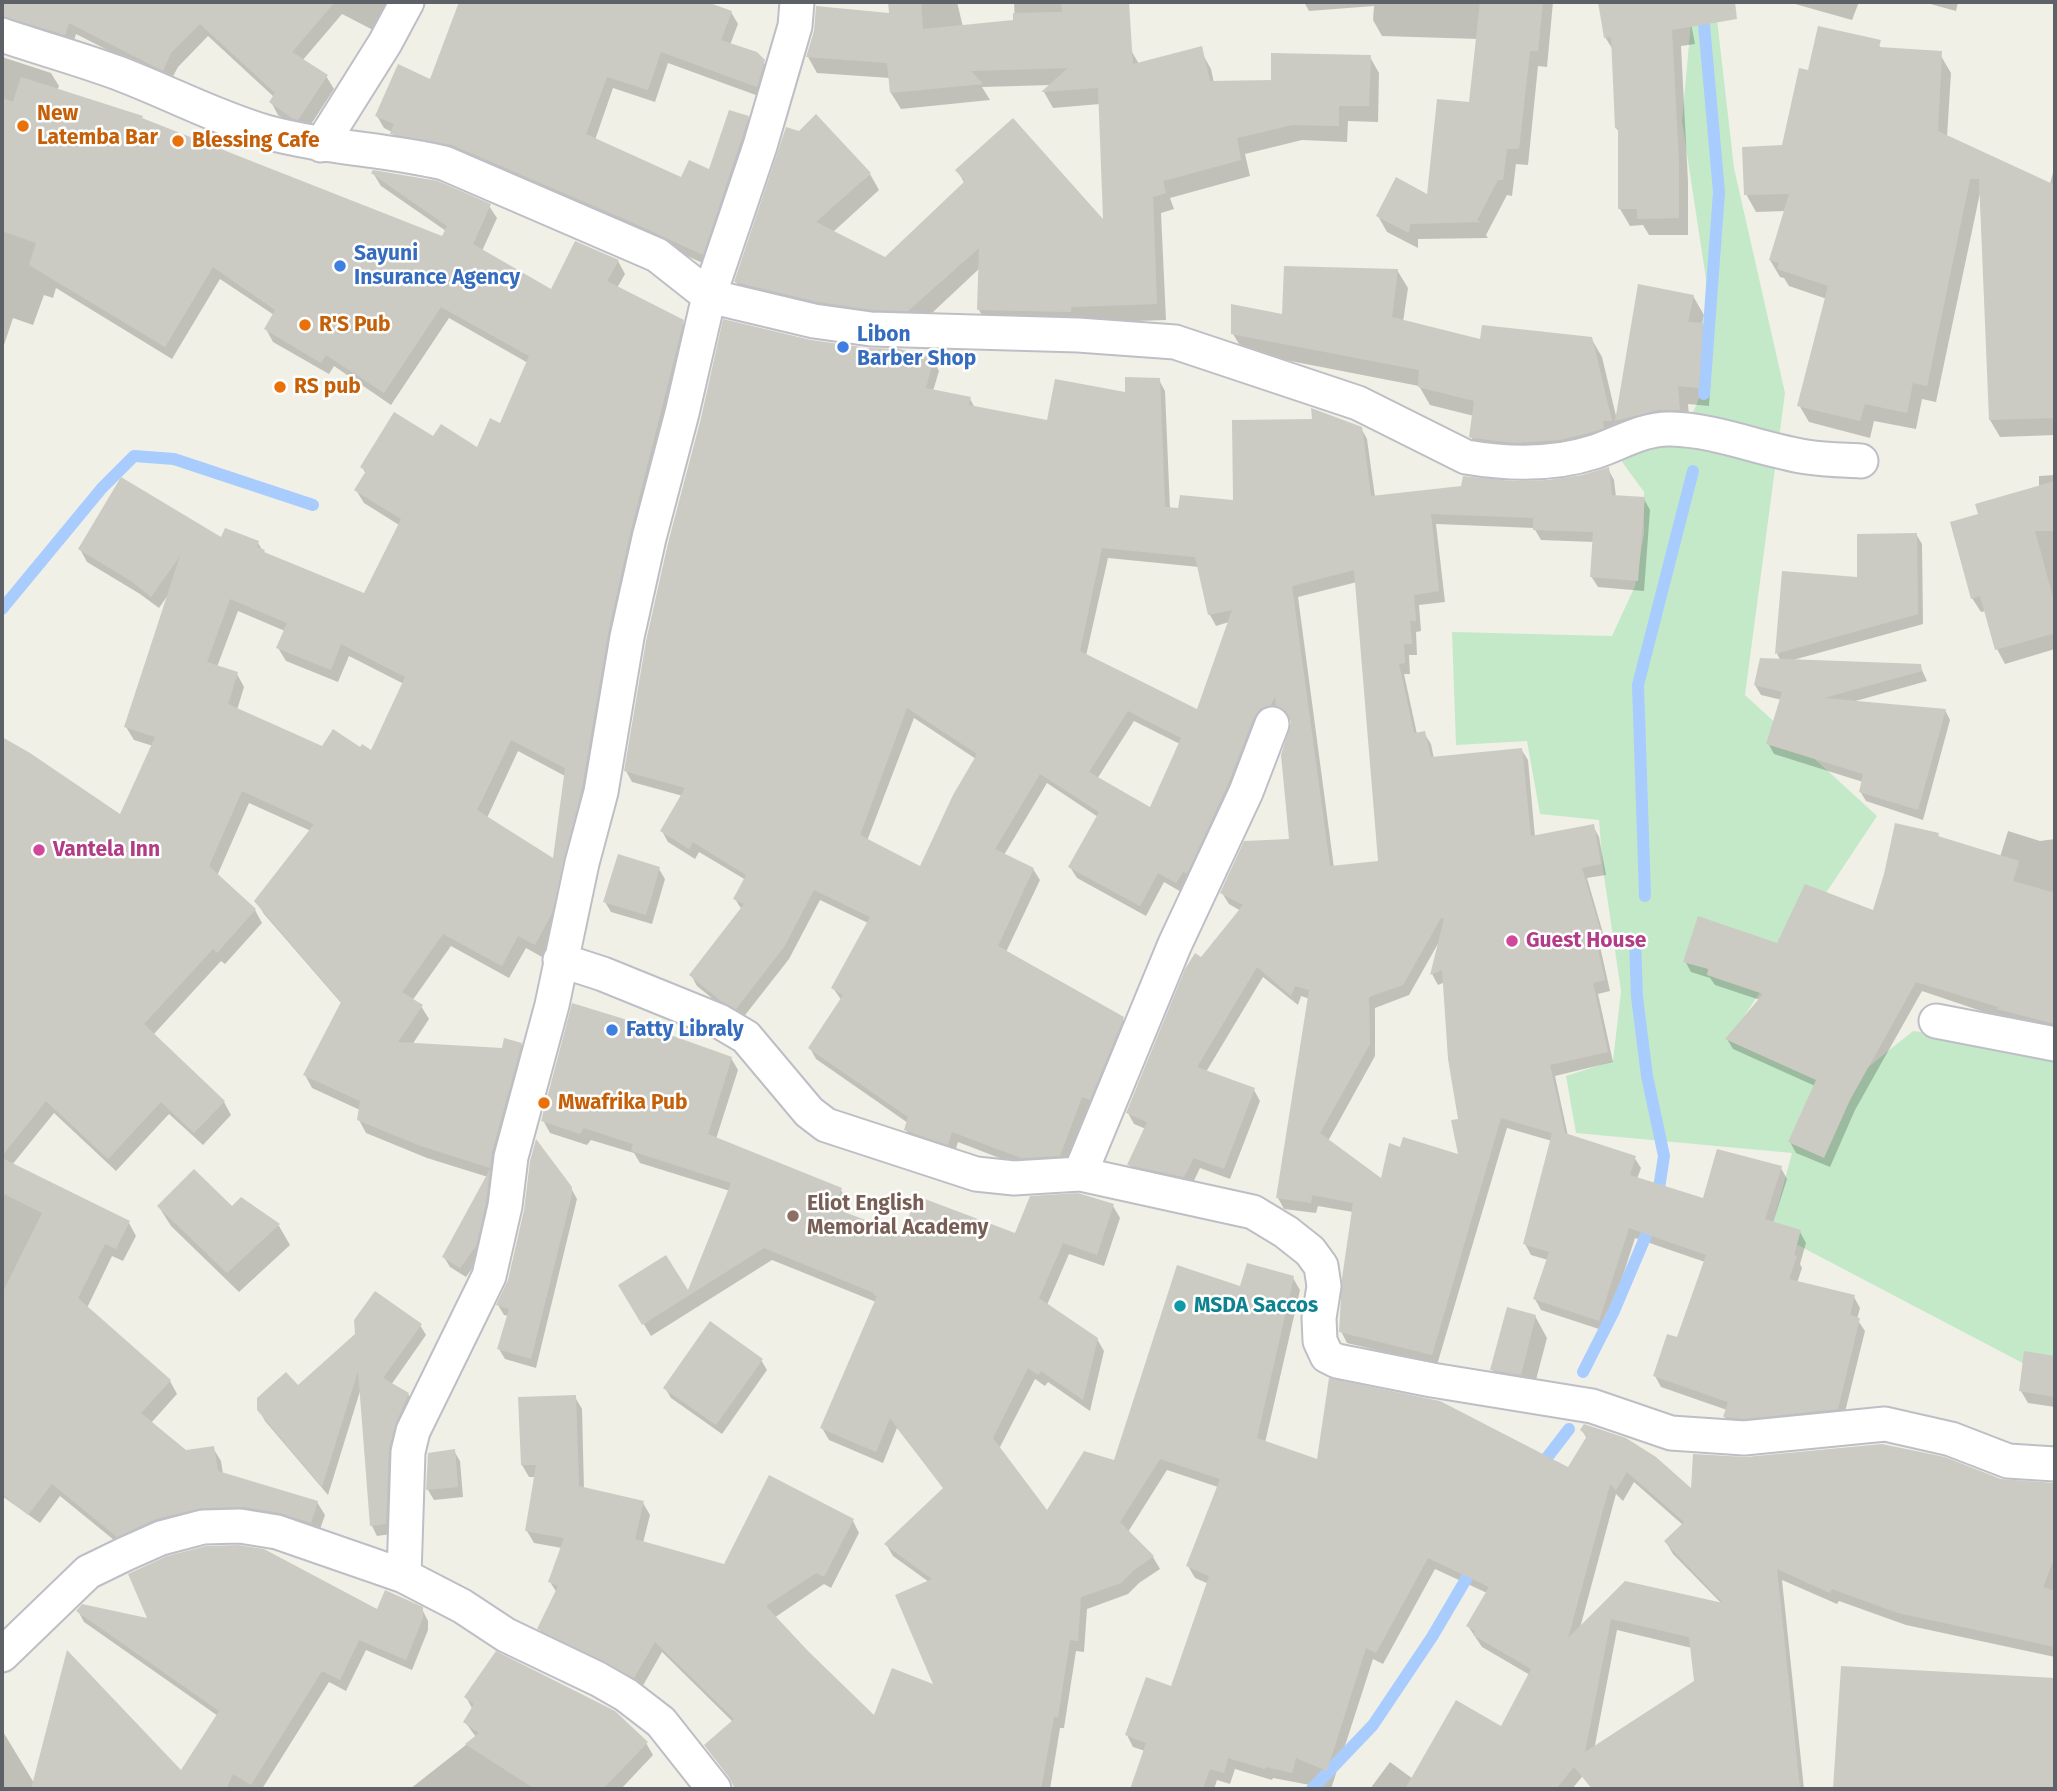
<!DOCTYPE html>
<style>
body{margin:0}
#map{position:relative;width:2057px;height:1791px;overflow:hidden;background:#f1f0e7;font-family:"Fira Sans",sans-serif}
canvas{display:block}
.frame{position:absolute;inset:0;border:4px solid #5e6168;pointer-events:none}
</style>
<div id="map">
<canvas width="2057" height="1791"></canvas>
<div class="frame"></div>
</div>
<script>
const ctx = document.querySelector('canvas').getContext('2d');
ctx.lineJoin = 'round';
function fillPath(path, color) { ctx.fillStyle = color; ctx.fill(path, 'evenodd'); }
function stroke(path, color, width, dash) { ctx.strokeStyle = color; ctx.lineWidth = width; ctx.lineCap = dash ? 'butt' : 'round'; ctx.setLineDash(dash || []); ctx.stroke(path); }
function drawText(font, color, halo, rows, align = 'center') {
  ctx.font = font + ' "Fira Sans",sans-serif'; ctx.lineWidth = 5; ctx.setLineDash([]); ctx.textBaseline = 'middle'; ctx.strokeStyle = halo; ctx.fillStyle = color; for (const [text, x, y, turn = 0] of rows) {
    ctx.save(); ctx.translate(x, y); ctx.rotate((+turn || 0) * Math.PI / 180); ctx.textAlign = isNaN(turn) ? turn : align; if (halo) ctx.strokeText(text, 0, 0); ctx.fillText(text, 0, 0); ctx.restore();
  }
}
fillPath(new Path2D(`
 M1689,2h26l19,166 51,225 -40,302 132,121 -146,220 115,49 67,-54 128,15 14,4v330l-284,-149 21,-78 -216,-20 -10,-57 47,-15 8,-70 -18,-122 -4,-49 -59,-6 -13,-73 -71,4 -4,-113 160,4 23,-50 9,-52v-42l-24,-33 65,-28 19,-44 2,-27v-81l-24,-158 10,-109z`), '#c3e9c9');
fillPath(new Path2D(`
 M2,2h390l-19,28 -31,-16 -40,47 24,15 8,13 -28,43 -28,-17 -7,-13 3,-5 -66,-61 -30,31 -8,15 -94,-48 -4,13 -70,-16z
 M501,2h201l29,10 7,12 -8,21 33,16 8,13 -7,24 -96,-35 -13,39 -42,-14 -18,52 86,39 29,-8 38,-54 7,12 -46,137 -63,-29 -247,-92 -7,-13 -8,-4 -7,-12 54,-35 64,-64z
 M890,2h67l6,25 52,-5 -1,-20h89l36,62 63,-11 9,16 3,14 59,-1 97,-25 9,16 -1,49 -30,-1 -1,21 -45,-2 -57,14 5,22 -80,22 4,11 -13,4 5,107 -178,6 -9,-16 1,-42 -63,59 -172,-29 -9,-16 134,-108 9,16 -47,43 53,27 80,-76 -8,-14 148,54 -5,-120 -47,4 -9,-16 8,-7 -70,2 8,13 -89,9 -10,-16 -1,-15 -73,-5 -9,-16 83,-42z
 M1304,2h249l-6,65 -9,-1 -10,99 -12,-1 -4,32 -5,-1 -21,40 2,3 -70,1v9l-31,-16 -9,-16 51,-19 42,-93 7,-65 -96,-3 -9,-16 1,-14 -65,5z
 M1599,2h88l8,42 -14,2 7,136v53h-39l-6,-10 -13,1 -10,-17v-76l-4,-5 -3,-78 -8,-13z
 M1788,2h71l-7,18z
 M1923,2h35l-2,9z
 M1877,41l4,8 60,7 10,17 -4,64 103,47 5,-19v270l-55,2 -10,-17 -10,-227 -44,209 -14,-3 -6,30 -42,-8 -4,17 -61,-16 -10,-17 28,-106 -38,-13 -5,-8 -4,-1 -10,-17 15,-49 -29,1 -10,-18 38,-47 26,-75z
 M2,57l49,16 8,13 -2,4 86,30 299,119 4,-8 -65,-45 -8,-13 116,33 8,12 -15,33 70,40 66,-30 7,13 -8,14 65,33 8,13 -132,593 -16,30 -16,-9 -17,30 -58,-32 -39,55 9,5 8,13 -17,26 91,5 18,-6 7,13 -47,199 -15,21 -16,-10 -6,-10 44,-80 -61,-19 -61,-25 -7,-13 1,-10 -48,-22 -7,-13 37,-71 -78,-90 -8,-13 55,-70 -62,-28 -32,73 38,34 7,13 -37,41 -4,-3 -68,74 71,67 7,13 -28,30 -34,-31 -53,57 -62,-58 -42,52 117,58 7,13 -13,25 -11,-5 -25,52 83,73 7,13 -26,29 35,29 27,-4 8,13 2,13 94,28 8,13 -7,20 -193,14 -65,-53 -20,27 -38,-27v-752l119,73 32,-71 -19,-6 -8,-13 42,-132 -9,13 -19,-14 -53,-32 -7,-13 142,-9 36,3 7,11 100,41 34,-70 -35,-22 -8,-13 10,-16 -4,-7 72,-29 43,11 24,-24 27,-62 -79,-45 -58,87 -57,-39 -5,8 -56,-32 -7,-13 8,-14 -54,-36 -48,80 -116,-71 -3,10 -9,-3 -11,30 -20,-7 -11,33zM238,611l47,20 -7,17 8,13 52,21 11,-26 55,28 -33,68 -10,-3 -39,-1 -85,-38 7,-23 -7,-13 -20,-7zM518,751l47,25 -11,85 -67,-43z
 M1397,270l11,18 -5,34 78,19 110,-3 11,19 15,63 76,-124 11,19 -2,9 11,19 -4,63 -21,-2 2,25 -63,10 -9,-16 3,15 -140,17 -10,-18 3,-21 -44,-11 -11,-19 -175,-34 -11,-18z
 M811,342l122,18 6,11 -6,20 37,8 5,9 74,14 110,-42 6,11 5,118 65,-7 126,-74 6,11 8,58 138,-14 35,-1 35,-5 25,-8 6,11 2,17 28,2 6,11 -6,81 -46,-4 -7,-11 3,-34 -53,-2 -7,-12 -98,-4 9,78 -26,3 2,26 -5,1 1,23h-8l1,19h-6l13,60 7,-1 7,11 3,15 87,-10 7,11 7,77 58,-11 6,11 7,38 -19,3 18,62 -6,2 11,49 -12,3 15,68 -58,14 13,60 66,21 7,11 -4,11 68,21 76,-32 6,11 -14,44 27,9 6,11 -6,21 2,4 -5,15 57,14 6,11 -3,11 8,12 -22,89 -112,8 -6,-11 2,-7 -66,-23 -6,-11 23,-36 27,-78 -70,-24 -30,93 -64,-21 -6,-11 13,-39 -17,-5 -6,-11 27,-103 -45,-13 -70,237 -90,-22 -6,-12 12,-119 -35,-6 -2,7 -32,-4 -6,-11 32,-199 -9,-3 -3,9 -35,-28 -57,95 48,18 6,11 -30,78 -30,-11 -9,19 -56,-12 -6,-11 17,-35 -12,-5 -6,-11 74,-154 39,-48 -12,-7 -7,-11 69,-52 2,-120 -9,-4 -4,-8 -97,184 -19,-11 -18,34 -69,-38 -7,-11 28,-50 -51,-34 -43,72 29,14 7,11 -34,72 117,67 6,11 -33,80 -8,-3 -22,59 -38,3 -70,-27 -4,13 -42,-14 -6,-11 2,-7 -92,-64 -6,-11 32,-47 -9,-13 35,-65 -48,-23 -31,59 -47,60 -13,-7 -32,-26 -6,-11 51,-65 -7,-11 11,-19 -47,-28 -4,7 -27,-17 -6,-11 21,-35 -51,-14 -6,-11zM1108,558l91,9 11,48 6,11 13,-4 -31,89 -112,-55zM1357,582l23,281 -46,5 -36,-271zM914,718l62,41 -55,109 -54,-27zM1134,721l46,23 -30,65 -53,-30zM1439,942l-7,32 6,11 7,-3 15,138 1,37 -79,24 -54,-40 47,-85v-48l34,-13z
 M2055,475v174l-50,15 -8,-15 -11,-38 -5,1 -9,-14 8,-83 59,-27v-12z
 M1916,534l6,10 1,80 -130,36 127,6 7,15 -75,21 93,8 5,10 -27,100 -57,-19 -6,-10 3,-9 -89,-28 -6,-11 14,-43 -21,-5 -6,-10 26,-24 -4,-7 82,-75z
 M2008,831l32,10 15,-2v193l-50,-13 -83,-28 -67,119 -25,57 -34,-14 -6,-11 25,-56 -82,-37 -6,-10 33,-39 -45,-15 -5,-7 -19,-6 -6,-11 93,-16 96,-33 64,-77 2,4 60,18z
 M659,869l6,10 -13,45 -41,-12 -6,-10z
 M731,1058l7,12 -22,69 125,51 7,12 -5,11 60,24 113,-2 97,-29 7,12 -16,48 -35,-12 -22,51 50,34 7,12 -14,60 -42,-29 -3,4 -10,-7 -36,70 48,64 68,-51 127,-174 51,-10 7,12 -35,153 54,18 250,8 18,-30 -5,-9 111,62 313,-10 49,2v173l-149,-32 -67,-24 -2,3 -55,-24 22,209h-199l15,-24 76,-83 -4,-34 -75,-18 -26,136 -19,23h-202l20,-27 23,17 88,-51 29,-53 -48,-28 -14,-21 19,-33 -52,-24 -52,95 -10,-5 -42,130 -58,-11 -1,2 -37,-11 -5,15 -13,-4 -3,9h-82l13,-38 -12,-4 -6,-12 45,-46 37,-105 -14,-6 -7,-12 30,-79 -51,-17 -39,62 25,25 7,12 -21,14 -11,11 -41,15 -3,43 -8,-1 -12,77h-4l-10,61h-146l4,-14 -13,14h-161v-5l-28,-38 27,-24 -71,-70 -21,37 -95,-48 -7,-13 18,-35 -7,-11 12,-34 -28,-5 -7,-12 9,-54h-7l-7,-12 53,-68 7,12 2,80 59,14 7,12 -7,28 81,23 129,-45 6,12 -28,55 -7,-4 -50,34 101,100 61,-30 -7,-106 -36,-26 -7,-12 58,-55 -47,-61 -14,35 -54,-23 -7,-12 54,-126 -104,-42 -121,76 -24,-39 61,-3 42,-103 -90,-28 -6,-10 -43,-13 -4,5 -37,-12 -7,-13zM1634,1482l49,43 -17,17 7,12 49,50 -97,-21 -45,45 36,-134 7,7z
 M571,1188l6,11 -41,169 -31,-9 -6,-10 9,-33 -4,-1 -6,-10z
 M241,1199l38,27 11,19 -51,47 -68,-66 -12,-19 73,2z
 M1535,1316l12,22 -15,57 -28,-5 -12,-21z
 M420,1325l6,10 -35,50 17,9 6,11 -23,129 -14,2 -5,-10 -11,-138 -33,107 -63,-74 -6,-11z
 M2026,1353l29,5v49l-27,-4 -7,-12z
 M761,1360l6,10 -45,64 -51,-36 -6,-10z
 M454,1451l6,10 3,36 -29,3 -6,-10 1,-36z
 M422,1609l6,12v9l-16,40 -46,-20 -20,41 -17,-9 -67,107h-260v-59l32,53 147,-10 37,-57 -134,-94 -6,-11 72,10z
 M1843,1668l212,12v109h-220z
 M466,1697l180,46 7,12 -32,34h-211l66,-52 -11,-15 8,-12z`), '#0003');
stroke(new Path2D(`
 M1702,2l17,190 -15,202
 M2,609l100,-121 32,-32 40,3 139,46
 M1645,896l-7,-211 55,-214
 M1635,942l2,55 10,79 17,80 -7,45
 M1583,1372l31,-61 39,-92
 M1539,1468l30,-39
 M1312,1789l61,-64 59,-88 43,-73`), '#a9ccff', 12);
fillPath(new Path2D(`
 M2,2h333l-43,50 36,23 -30,45 -6,-2 -23,-16 6,-9 -75,-69 -29,29 -8,18 -94,-48 -4,12 -63,-19z
 M459,2h248l25,9 -11,29 36,12 8,8 -8,27 -96,-35 -13,38 -41,-13 -21,57 95,43 8,-17 20,9 20,-59 20,6 -46,139 -65,-30 -186,-80 -62,-11 4,-10 -19,-8 23,-52 32,15z
 M888,2h33l2,27 90,-9v-7l49,-1 -1,-10h68l4,62 69,-18 8,35 61,-1v-27l100,2 -2,51h-30v20l-47,-1 -55,13 4,22 -78,21 3,12 -13,4 4,107 -86,3v5l-94,-2 2,-62 -71,63 -35,-1 -55,-8 -84,-20 52,-155 13,4 17,-17 55,59 -55,49 69,35 80,-76 -10,-11 58,-52 90,101 -5,-131 -57,4 27,-24 -97,3 12,13 -93,9 -3,-30 -81,-6 8,-26 2,-25 73,7z
 M1480,2h63l-5,49h-8l-11,98h-12l-4,31h-5l-21,40 4,2 -71,2 -1,9 -33,-17 20,-39 31,17 10,-95 32,3z
 M1598,2h137l2,17 -65,11 7,133v55l-42,1v-10h-19v-81h-3l-4,-91 -7,1z
 M1818,26l63,14 -2,7 63,4 -4,80 117,54v233l-66,2 -10,-241h-9l-43,207 -14,-3 -6,30 -42,-9 -5,17 -63,-15 31,-120 -51,-17 2,-6 -10,-3 20,-66 -45,1 -2,-48 40,-2 17,-77 9,2z
 M21,77l122,39 -1,2 300,118 5,-10 -76,-53 2,-3 65,11 53,23 -18,40 78,45 24,-48 44,19 -12,21 77,39 -54,214 -22,100 -26,154 -30,125 -17,32 -17,-9 -16,30 -59,-32 -41,58 21,13 -25,37 104,6 2,-10 18,5 -30,109 -2,16 -72,-23 -61,-25 3,-19 -57,-26 38,-73 -87,-101 60,-77 -72,-33 -33,75 47,43 -39,44 -4,-4 -69,75 81,77 -31,32 -33,-31 -53,57 -62,-58 -44,55v-419l28,16 90,61 35,-77 -31,-10 56,-171 -29,41 -20,-16 -53,-32 43,-72 100,60 4,-9 34,13 -2,6 8,3 -1,2 100,41 37,-74 -47,-29 12,-19 -6,-4 34,-55 39,24 8,-12 36,23 13,-29 10,5 29,-67 -88,-49 -57,86 -58,-38 -5,8 -57,-34 11,-19 -62,-43 -48,80 -136,-82 7,-22 -34,-12v-133l11,4zM230,599l57,24 -11,25 55,22 10,-26 64,33 -34,73 -9,-6 -2,3 -27,-18 -11,17 -94,-42 10,-32 -31,-10zM511,740l54,28 -12,90 -76,-48z
 M1284,266l114,3 -6,48 88,22 2,-14 110,12 20,84h-9l1,7 -8,3 -36,9 -45,3 -43,-5 -3,-1 5,-36 -56,-14 1,-17 -188,-36v-30l51,10z
 M1638,284l56,11 -6,27 15,1 -4,65 -21,-2 2,24h-22l-43,11z
 M723,319l88,21 57,8 32,1 34,9 -8,30 45,9 -2,8 78,15 8,-41 70,13v-15l35,1 5,129 13,1 2,-13 53,5 -1,-80 80,-1 -1,-11 51,19 9,69 90,-10 2,-10 50,5 35,-1 34,-5 27,-8 3,28 33,2 -7,84 -48,-4 3,-45 -60,-2v-12l-102,-4 8,77 -25,4 2,26h-6l2,23h-8l1,19 -6,1 15,69 11,-2 6,26 91,-9 9,88 63,-12 7,40 -19,4 18,61 -6,2 11,49 -12,3 15,69 -58,13 15,68 71,23 -6,19 73,23 14,-49 65,17 -17,53 36,11 -7,25 3,1 -8,23 66,16 -5,20 10,3 -22,91 -94,10 -21,-2 5,-15 -75,-26 14,-42 10,3 29,-82 -77,-27 -30,93 -66,-22 16,-47 -26,-8 29,-111 -51,-15 -69,237 -93,-23 3,-54 11,-75 -41,-8 -1,8 -35,-5 33,-208 -14,-4 -4,10 -34,-29 -60,100 58,21 -31,81 -30,-11 -10,19 -57,-12 20,-43 -21,-9 59,-144 10,-16 6,4 42,-52 -23,-12 24,-52 45,-2 -8,-84 10,-33 -5,-11 -10,-5 -1,-10 -4,9 -11,4 -6,8 -26,67 -41,90 -4,-2 -7,11 -18,-10 -18,33 -72,-39 31,-55 -59,-38 -45,75 39,19 -36,78 126,71 -34,83 -8,-3 -22,59 -39,2 -69,-26 -4,13 -44,-15 4,-13 -100,-69 35,-53 -12,-7 39,-71 -56,-27 -30,57 -48,62 -15,-8 -32,-26 55,-71 -11,-5 13,-24 -53,-33 -4,7 -29,-18 25,-43 -61,-17 22,-130 22,-98 33,-125zM1102,548l93,9 13,58 24,-5 -35,99 -117,-58zM1354,570l24,291 -48,5 -38,-280zM907,708l70,46 -24,41 -33,71 -60,-31zM1128,711l53,27 -31,69 -61,-35zM1441,918l3,1 -14,56 12,-5 6,89 10,60 -7,1 7,34 -55,-17 -3,10 -11,-4 -8,35 -61,-45 50,-89 -1,-47 34,-12z
 M2055,481v50h-20l20,74v28l-60,17 -15,-54 -9,3 -21,-77 28,-8 -3,-10z
 M1917,533l1,81 -143,40 7,-83 75,6v-43z
 M1760,658l161,6 1,7 -98,27 122,11 -28,101 -59,-18 4,-18 -97,-30 16,-52 -28,-7z
 M1895,823l44,10 -1,3 81,25 -6,20 42,12v131l-58,-15 1,-2 -82,-25 -66,118 -26,58 -36,-16 28,-62 -91,-41 38,-45 -56,-19 1,-6 -25,-7 15,-46 79,27 28,-59 68,26 11,-36z
 M618,854l42,13 -14,48 -43,-13z
 M572,1003l62,19 98,35 -24,77 134,54 -8,20 68,26 15,-38 98,37 15,-37 48,-3 36,11 -17,51 -34,-12 -24,55 59,40 -15,62 -42,-29 -3,4 -10,-7 -35,70 54,72 37,-59 30,9 63,-195 63,21 7,-23 47,13 -37,162 60,21 12,-81 111,23 128,66 19,-31 -7,-6 4,-6 42,14 30,19 35,31 2,-34 53,3 136,-13 63,13 56,22 54,4v73l-12,31 12,4v56l-157,-34 -66,-24 -2,4 -53,-24 23,220h-208l-18,-22 -18,22h-151l51,-89 45,26 30,-57 -58,-34 2,-4 -9,-5 23,-39 -61,-29 -52,95 -10,-5 -39,123 -31,-13 -4,15 -26,-6 -1,2 -37,-11 -4,15 -14,-4 -7,20h-73l16,-46 -21,-8 21,-58 25,9 38,-110 -23,-10 34,-87 -60,-20 -40,63 34,34 -21,15 -12,12 -40,14 -3,44 -8,-1 -12,77h-4l-13,72h-306l-6,-12 -25,-32 30,-26 -79,-77 -21,36 -97,-49 21,-43 -10,-4 16,-44 -39,-7 11,-66h-15l-3,-68 58,-2 3,91 65,15 -9,38 89,25 45,-89 85,44 -30,58 -8,-4 -50,33 42,45 66,64 18,-47 41,16 -38,-89 37,-16 -48,-35 59,-56 -53,-70 -14,34 -56,-24 57,-132 -4,-1 1,-2 -110,-45 -122,77 -24,-40 48,-30 22,35 43,-107 -100,-32 2,-7 -49,-16 -4,6 -39,-13zM1627,1472l57,50 -20,19 59,62 -98,-22 -57,57 42,-154 6,6zM1611,1619l78,18 5,44 -109,71z
 M536,1139l36,48v7l-41,165 -34,-10 12,-40 -13,-4 12,-25 16,-70 6,-49z
 M2,1158l128,63 -14,28 -11,-5 -27,54 93,82 -30,33 45,37 28,-4 4,25 100,30 -7,22 -31,-10 -37,-6 -41,1 -46,11 -39,18 -65,-53 -24,31 -26,-21v-200l40,-81 -40,-20z
 M194,1169l38,37 9,-9 39,27 -53,49 -70,-67z
 M490,1169l-4,34 -10,43 -16,22 -18,-11z
 M375,1291l47,33 -39,54 26,15 -13,30 -7,25 -3,76 -16,2 -12,-155 -36,116 -65,-77v-12l29,-26 12,13 57,-51 -1,-14z
 M1507,1307l29,8 -15,60 -31,-5z
 M710,1321l53,38 -47,66 -53,-37z
 M2024,1351l31,5v41l-36,-6z
 M455,1449l3,38 -32,3 2,-37z
 M239,1545l25,4 113,60 8,-19 38,17v11l-17,42 -47,-20 -19,40 -18,-9 -71,114 -18,-11 -7,15h-195l36,-139 114,120 38,-59 -143,-100 6,-7 65,14 -19,-44 39,-18 39,-10z
 M496,1651l119,60 33,31 -45,47h-68l-70,-45 14,-11 -16,-11 11,-18 -10,-7z
 M1841,1666l214,12v111h-222z`), '#cccbc3');
const street = new Path2D(`
 M2,35c38,13 78,24 116,38 50,19 97,44 148,59 59,16 119,17 178,31l213,92 52,41 105,25 57,8 207,6 97,7 183,61 108,54c41,7 88,8 128,-5 25,-8 49,-24 77,-23 46,1 91,21 136,28 18,3 37,3 54,4
 M321,145l64,-102 22,-41
 M560,960l43,14 116,47 27,16 63,75 17,13 150,49 38,4 66,-4 173,38 33,20 24,19 11,15 3,20 -5,32 1,23 7,15 10,5 95,19 160,26 79,27 73,5 141,-14 66,15 57,22 47,3
 M1936,1021l119,23
 M1080,1174l95,-230 71,-152 26,-68
 M404,1576l4,-124 5,-21 76,-155 16,-70 6,-49 41,-152 30,-142 19,-71 26,-155 22,-99 33,-125 27,-117 51,-150 35,-120 2,-24
 M2,1655l86,-83 37,-18 36,-16 42,-11 37,-1 37,6 127,44 58,30 44,29 92,44 28,16 35,27 53,67`);
stroke(street, '#bebfc6', 37);
stroke(street, '#fff', 33);
for (const [x, y, r, color] of [
 [23,126,7,"#e8710a"],
 [178,141,7,"#e8710a"],
 [340,266,7,"#3f7fe0"],
 [305,325,7,"#e8710a"],
 [843,347,7,"#3f7fe0"],
 [280,387,7,"#e8710a"],
 [39,850,7,"#d1479c"],
 [1512,941,7,"#d1479c"],
 [612,1030,7,"#3f7fe0"],
 [544,1103,7,"#e8710a"],
 [793,1216,7,"#8d6e63"],
 [1180,1306,7,"#0f9aa8"]
]) { const dot = new Path2D(); dot.arc(x, y, r, 0, 2 * Math.PI); ctx.fillStyle = color; ctx.fill(dot); stroke(dot, '#fff', 2.5); }
drawText('bold 21px', '#c56008', '#fff', [
 ["New",37,114],
 ["Latemba Bar",37,138],
 ["Blessing Cafe",192,141],
 ["R'S Pub",319,325],
 ["RS pub",294,387],
 ["Mwafrika Pub",558,1103]
], 'left');
drawText('bold 21px', '#366cbe', '#fff', [
 ["Sayuni",354,254],
 ["Insurance Agency",354,278],
 ["Libon",857,335],
 ["Barber Shop",857,359],
 ["Fatty Libraly",626,1030]
], 'left');
drawText('bold 21px', '#b23c85', '#fff', [
 ["Vantela Inn",53,850],
 ["Guest House",1526,941]
], 'left');
drawText('bold 21px', '#785e54', '#fff', [
 ["Eliot English",807,1204],
 ["Memorial Academy",807,1228]
], 'left');
drawText('bold 21px', '#0d838f', '#fff', [
 ["MSDA Saccos",1194,1306]
], 'left');
</script>
